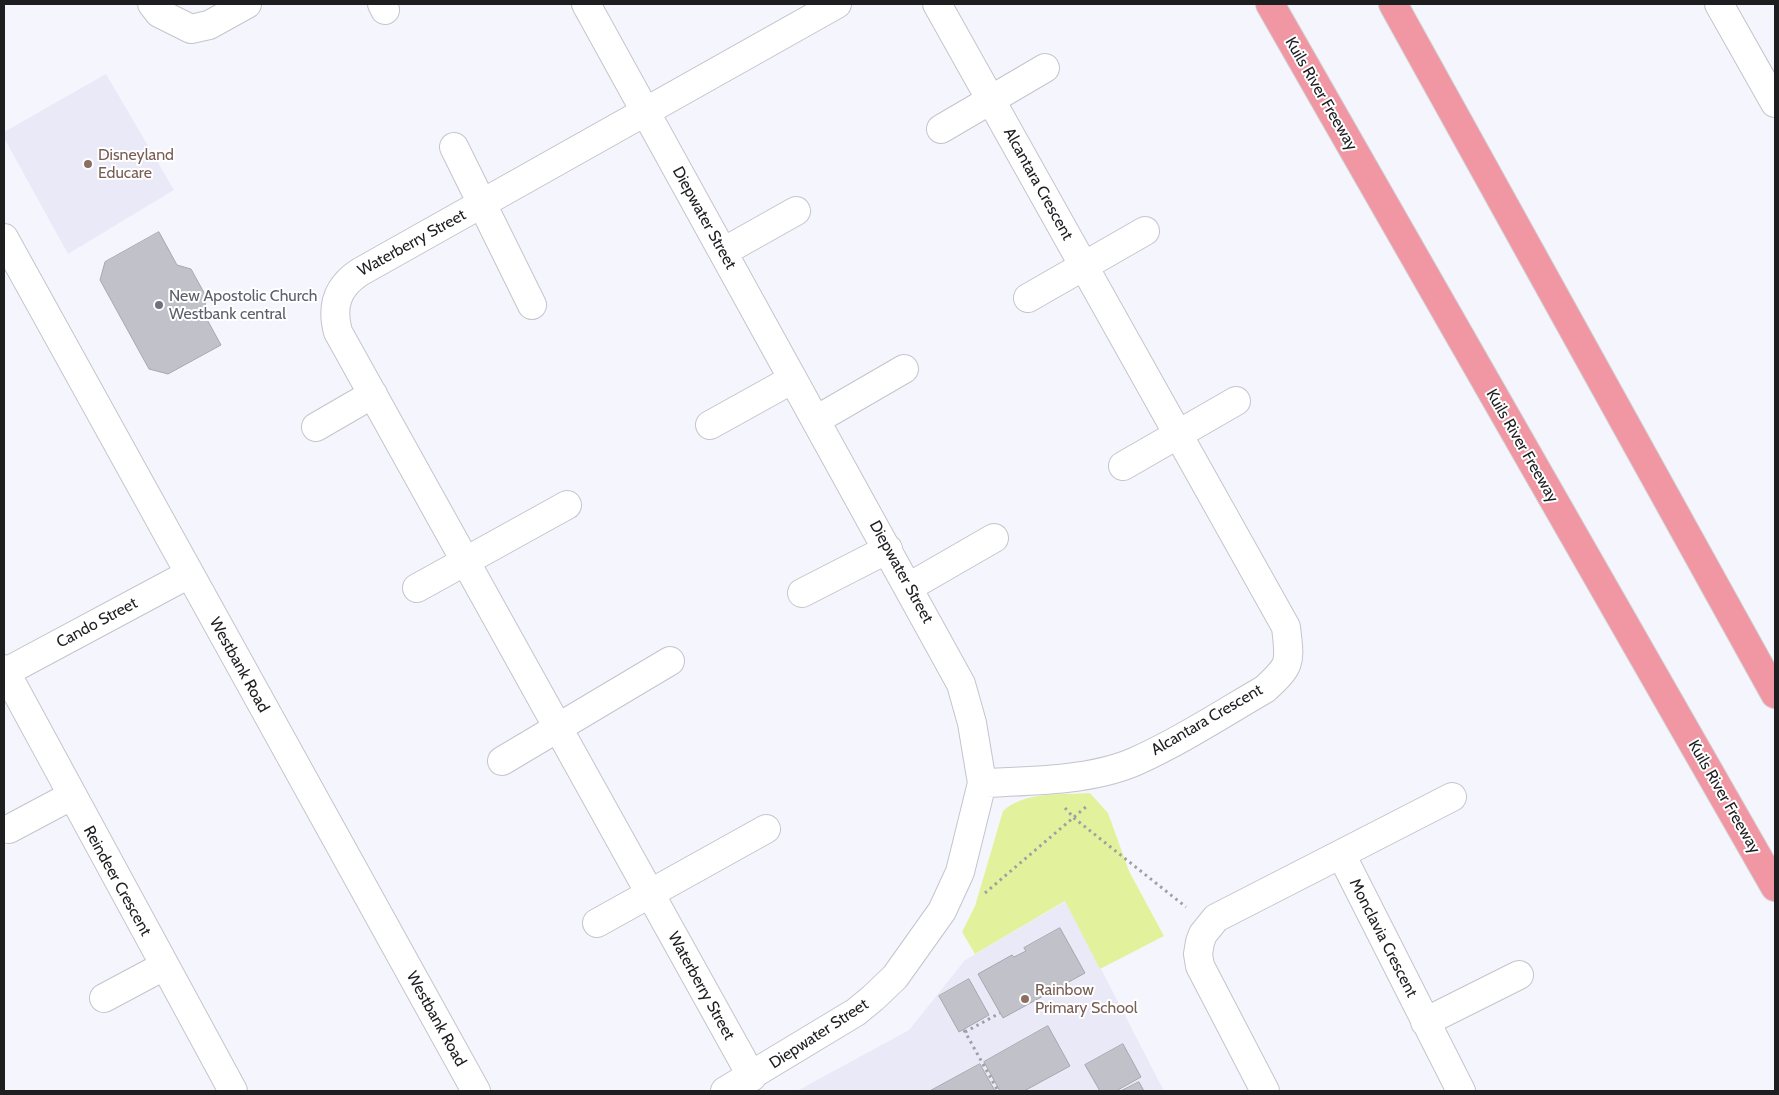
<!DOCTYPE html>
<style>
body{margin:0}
#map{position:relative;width:1779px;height:1095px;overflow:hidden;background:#f5f6fd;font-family:Cabin,sans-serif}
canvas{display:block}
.frame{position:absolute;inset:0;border:5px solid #1e1e21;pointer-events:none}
</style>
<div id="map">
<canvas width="1779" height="1095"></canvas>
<div class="frame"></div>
</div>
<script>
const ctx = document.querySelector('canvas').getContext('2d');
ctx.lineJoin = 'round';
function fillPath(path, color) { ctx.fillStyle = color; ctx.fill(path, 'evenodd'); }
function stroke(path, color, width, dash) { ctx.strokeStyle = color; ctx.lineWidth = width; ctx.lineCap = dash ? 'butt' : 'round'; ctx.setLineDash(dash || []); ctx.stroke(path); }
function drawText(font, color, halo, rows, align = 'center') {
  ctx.font = font + ' Cabin,sans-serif'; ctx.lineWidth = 4; ctx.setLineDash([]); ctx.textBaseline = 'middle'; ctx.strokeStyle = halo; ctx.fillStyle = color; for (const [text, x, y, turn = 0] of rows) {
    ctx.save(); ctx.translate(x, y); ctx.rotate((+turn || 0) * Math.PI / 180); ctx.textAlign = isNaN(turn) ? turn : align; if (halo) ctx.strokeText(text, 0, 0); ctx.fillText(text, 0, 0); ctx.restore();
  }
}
fillPath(new Path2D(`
 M106,74l68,116 -106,64 -64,-116v-6z
 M1066,901l98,190h-367l112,-61 56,-70z`), '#e9e9f8');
fillPath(new Path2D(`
 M1090,793l18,20 21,58 35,65 -64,33 -35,-68 -90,53 -13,-22 13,-26 28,-95c22,-20 58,-16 87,-18z`), '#e2f29c');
const building = new Path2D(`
 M159,232l18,33 14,4 16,29 -4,14 18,33 -53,29 -19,-5 -49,-89 5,-18z
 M1060,928l25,45 -82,45 -25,-44 34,-19 2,2 12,-6 -2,-3z
 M969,979l20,36 -30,17 -20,-36z
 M1048,1026l22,40 -46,25h-24l-16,-29z
 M1123,1044l18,33 -25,14h-16l-15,-26z
 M980,1064l15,27h-65z
 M1139,1082l5,9h-23z`);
fillPath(building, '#c1c2c9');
stroke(building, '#a7a7ae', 1);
const minor = new Path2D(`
 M152,4l7,9 32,16 18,-4 38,-21
 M382,4l3,6
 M586,4l375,680 11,39 10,60 -22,89 -18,39 -47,66 -22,21 -17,14 -131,79
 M937,4l349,623c4,36 6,37 -21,62 -43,25 -86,53 -131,73 -45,19 -104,19 -152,21
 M1719,4l56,99
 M941,129l104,-61
 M454,147l78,158
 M723,252l73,-41
 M1028,298l117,-67
 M816,420l88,-51
 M710,425l83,-46
 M316,427l57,-33
 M1123,466l113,-65
 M909,587l85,-49
 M417,588l150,-83
 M802,593l86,-44
 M4,669l229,422
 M6,672l183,-98
 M502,761l168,-100
 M9,829l62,-33
 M1341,854l111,-57
 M597,923l169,-94
 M104,998l60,-32
 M1425,1022l94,-47
 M752,1077l-414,-745c-7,-26 -1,-45 22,-60l477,-268
 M1265,1091l-65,-125 -2,-12 2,-12 3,-8 13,-16 125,-64 120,237`);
const tertiary = new Path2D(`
 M4,238l472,853`);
const motorway = new Path2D(`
 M1270,4l505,883
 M1393,4l382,690`);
stroke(minor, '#c4c4cc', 30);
stroke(tertiary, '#c4c4cc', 30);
stroke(motorway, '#d2d2d3', 30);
stroke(new Path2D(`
 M1065,808l9,10 112,89
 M985,893l102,-87
 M964,1030l34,61
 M965,1032l35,-19`), '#9f9fa5', 3, [2.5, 4]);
stroke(minor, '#fff', 28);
stroke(tertiary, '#fff', 28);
stroke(motorway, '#f097a3', 28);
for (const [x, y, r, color] of [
 [88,164,5,"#8d6e63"],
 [159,305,5,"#6b7280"],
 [1025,999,5,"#8d6e63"]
]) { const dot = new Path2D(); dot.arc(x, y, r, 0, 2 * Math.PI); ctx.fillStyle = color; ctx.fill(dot); stroke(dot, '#fff', 2); }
drawText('16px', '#1e1e21', '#fff', [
 ["Kuils River Freeway",1321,94,60],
 ["Alcantara Crescent",1038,184,61],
 ["Diepwater Street",704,218,61],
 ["Waterberry Street",412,243,-29],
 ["Kuils River Freeway",1522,446,60],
 ["Diepwater Street",901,572,61],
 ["Cando Street",97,623,-28],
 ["Westbank Road",239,665,61],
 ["Alcantara Crescent",1207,720,-30],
 ["Kuils River Freeway",1724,797,60],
 ["Reindeer Crescent",117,881,61],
 ["Monclavia Crescent",1383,938,63],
 ["Waterberry Street",701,986,61],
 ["Westbank Road",436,1019,61],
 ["Diepwater Street",819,1034,-33]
]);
drawText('16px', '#785e54', '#fff', [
 ["Disneyland",98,155],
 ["Educare",98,173],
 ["Rainbow",1035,990],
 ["Primary School",1035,1008]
], 'left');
drawText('16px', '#5b616d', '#fff', [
 ["New Apostolic Church",169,296],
 ["Westbank central",169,314]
], 'left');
</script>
